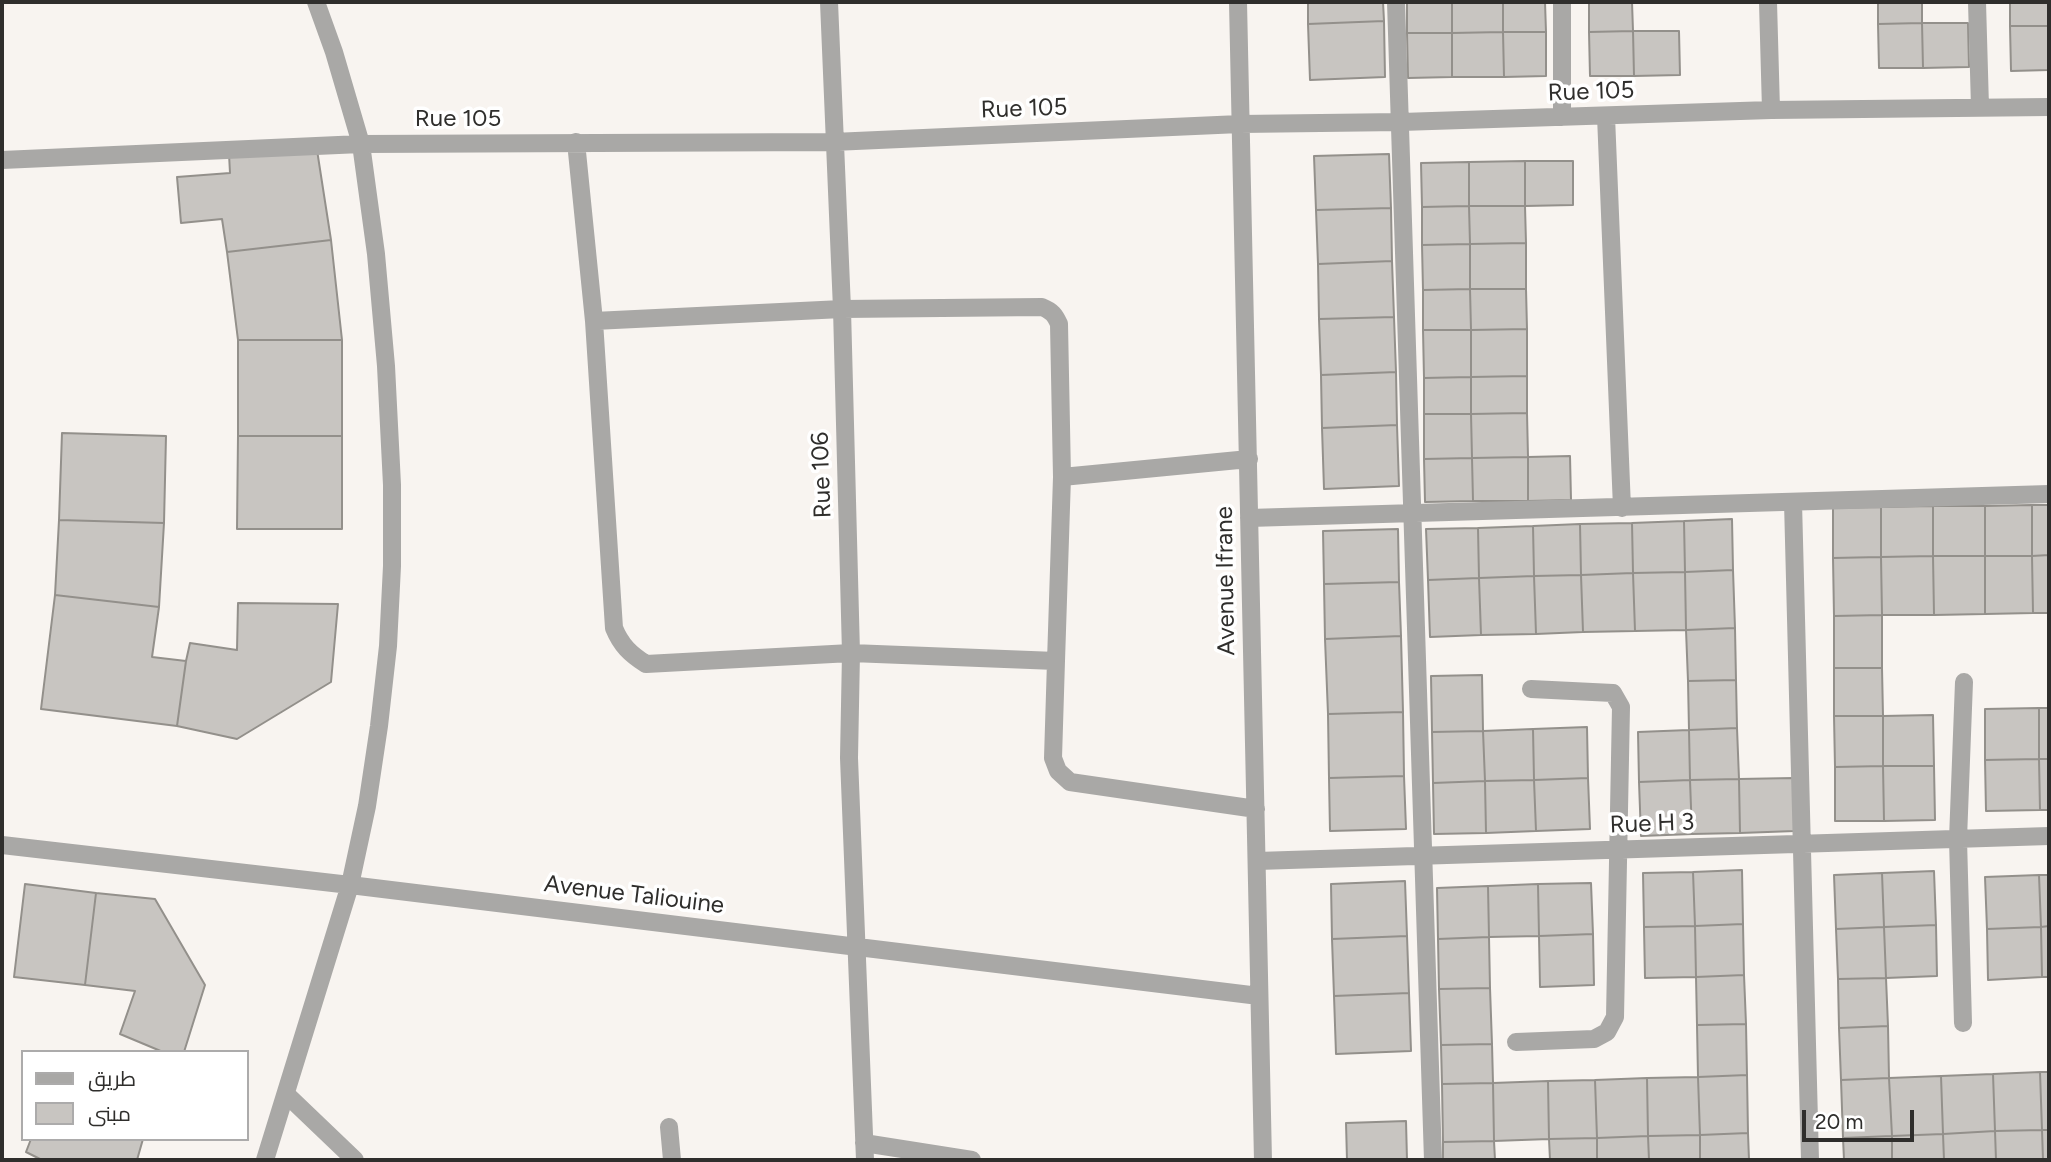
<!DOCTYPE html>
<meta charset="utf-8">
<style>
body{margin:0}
#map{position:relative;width:2051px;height:1162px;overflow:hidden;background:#f8f4f0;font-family:Figtree,Cairo,sans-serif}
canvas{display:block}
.frame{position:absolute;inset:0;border:4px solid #2f2e2c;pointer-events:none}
.legend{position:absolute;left:21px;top:1050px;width:228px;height:91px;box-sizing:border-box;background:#fff;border:2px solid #acabab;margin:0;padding:9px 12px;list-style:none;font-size:21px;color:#2f2e2c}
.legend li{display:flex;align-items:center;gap:14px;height:35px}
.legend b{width:35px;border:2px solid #acabab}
.scale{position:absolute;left:1802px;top:1110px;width:112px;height:32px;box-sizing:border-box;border:4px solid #2f2e2c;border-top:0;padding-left:9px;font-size:21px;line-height:24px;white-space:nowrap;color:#2f2e2c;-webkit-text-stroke:5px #fff;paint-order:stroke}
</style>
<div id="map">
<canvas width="2051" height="1162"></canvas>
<div class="frame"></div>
<ul class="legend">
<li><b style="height:9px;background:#a9a8a6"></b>طريق</li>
<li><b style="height:19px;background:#c8c5c1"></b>مبنى</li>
</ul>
<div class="scale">20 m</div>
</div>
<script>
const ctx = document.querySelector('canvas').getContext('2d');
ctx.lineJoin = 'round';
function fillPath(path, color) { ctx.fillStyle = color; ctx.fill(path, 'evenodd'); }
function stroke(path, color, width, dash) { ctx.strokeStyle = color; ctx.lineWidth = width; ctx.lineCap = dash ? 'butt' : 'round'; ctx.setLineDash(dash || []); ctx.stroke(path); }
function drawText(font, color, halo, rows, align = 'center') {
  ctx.font = font + ' Figtree,sans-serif'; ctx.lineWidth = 7; ctx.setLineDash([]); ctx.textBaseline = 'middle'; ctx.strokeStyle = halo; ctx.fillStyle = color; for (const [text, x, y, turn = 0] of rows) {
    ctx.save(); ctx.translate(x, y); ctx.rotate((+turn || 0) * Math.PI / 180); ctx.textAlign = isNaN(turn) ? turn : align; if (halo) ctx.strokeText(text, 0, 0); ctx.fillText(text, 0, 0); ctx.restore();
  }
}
const building = new Path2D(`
 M1308,2h75l1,19 -76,3z
 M1407,2h45v31h-45z
 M1452,2h51v30l-51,1z
 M1503,2h42l1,30h-43z
 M1589,2h43l1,29 -44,1z
 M1878,2h44v21l-44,1z
 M2010,2h39v24h-39z
 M1384,21l1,56 -75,3 -2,-56z
 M1922,23h46l1,44 -46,1z
 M1922,23l1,45h-44l-1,-44z
 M2010,26h39v44l-38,1z
 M1633,31h46l1,44 -46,1z
 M1633,31l1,45h-44l-1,-44z
 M1503,32h43v44l-42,1z
 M1503,32l1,45h-52v-44z
 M1407,33h45v44l-44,1z
 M317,150l14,90 -104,12 -5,-33 -41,4 -4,-46 53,-4 -1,-19z
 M1389,154l2,54 -75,2 -2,-54z
 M1525,161h48v44l-48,1z
 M1525,161v45h-56v-44z
 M1469,162v44l-47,1 -1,-44z
 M1469,206h56l1,37 -56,1z
 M1469,206l1,38 -48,1v-38z
 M1391,208l1,53 -74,3 -2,-54z
 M331,240l11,100h-104l-11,-88z
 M1526,243v46h-56v-45z
 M1470,244v45l-47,1 -1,-45z
 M1392,261l2,56 -75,2 -1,-55z
 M1470,289h56l1,40 -56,1z
 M1470,289l1,41h-48v-40z
 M1394,317l2,55 -75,3 -2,-56z
 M1527,329v47l-56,1v-47z
 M1423,330h48v47l-47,1z
 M238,340h104v96h-104z
 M1396,372l1,53 -75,3 -1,-53z
 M1527,376v37l-56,1v-37z
 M1471,377v37h-47v-36z
 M1527,413l1,44 -56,1 -1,-44z
 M1424,414h47l1,44 -48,1z
 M1397,425l2,61 -75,3 -2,-61z
 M62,433l104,3 -2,87 -105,-3z
 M238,436h104v93h-105z
 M1570,456l1,44 -43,1v-44z
 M1528,457v44h-55l-1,-43z
 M1472,458l1,43 -48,1 -1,-43z
 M2032,505h17v50l-17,1z
 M2032,505v51h-47v-50z
 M1933,506h52v50h-52z
 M1933,506v50l-52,1v-50z
 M1881,507v50l-48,1v-50z
 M1732,519l1,51 -48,2 -1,-51z
 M59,520l105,3 -5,84 -104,-12z
 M1684,521l1,51 -52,1 -1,-50z
 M1632,523l1,50 -52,2 -1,-51z
 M1580,524l1,51 -47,1 -1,-50z
 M1533,526l1,50 -55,2 -1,-50z
 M1478,528l1,50 -51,2 -2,-51z
 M1398,529l1,53 -75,2 -1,-53z
 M2049,555v58h-16l-1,-57z
 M1933,556h52v58l-51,1z
 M1933,556l1,59h-52l-1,-58z
 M1985,556h47l1,57 -48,1z
 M1881,557l1,58 -48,1 -1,-58z
 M1733,570l2,58 -49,2 -1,-58z
 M1685,572l1,58 -51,1 -2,-58z
 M1633,573l2,58 -52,1 -2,-57z
 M1581,575l2,57 -47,2 -2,-58z
 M1534,576l2,58 -55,1 -2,-57z
 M1479,578l2,57 -51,2 -2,-57z
 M1399,582l2,54 -76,3 -1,-55z
 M55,595l104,12 -7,50 34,4 -9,65 -136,-17z
 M238,603l100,1 -7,78 -94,57 -60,-13 9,-65 4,-18 47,7z
 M1882,615v53h-48v-52z
 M1735,628l1,52 -48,1 -2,-51z
 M1401,636l2,76 -75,2 -3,-75z
 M1834,668h48l1,48h-49z
 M1482,675l1,56 -51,1 -1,-56z
 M1736,680l1,48 -48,2 -1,-49z
 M2039,708v51l-54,1v-51z
 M2039,708h10v51h-10z
 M1403,712l1,64 -75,2 -1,-64z
 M1933,715l1,51h-51v-50z
 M1834,716h49v50l-48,1z
 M1587,727l1,51 -54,2 -1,-51z
 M1737,728l2,51 -49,1 -1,-50z
 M1533,729l1,51 -49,1 -2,-50z
 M1689,730l1,50 -51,2 -1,-50z
 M1483,731l2,50 -52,2 -1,-51z
 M2039,759l1,51 -54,1 -1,-51z
 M2039,759h10v51h-9z
 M1883,766h51l1,54 -51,1z
 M1883,766l1,55h-49v-54z
 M1404,776l2,53 -76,2 -1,-53z
 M1588,778l2,51 -54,2 -2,-51z
 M1794,778l1,53 -55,2 -1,-54z
 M1739,779l1,54 -48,1 -2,-54z
 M1534,780l2,51 -50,2 -1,-52z
 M1690,780l2,54 -51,2 -2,-54z
 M1485,781l1,52 -52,1 -1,-51z
 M1742,870l1,54 -48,2 -2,-54z
 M1934,871l2,54 -52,2 -2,-54z
 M1693,872l2,54 -51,1 -1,-54z
 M1882,873l2,54 -48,2 -2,-54z
 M2039,875l2,52 -54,2 -2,-52z
 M2039,875h10v51l-8,1z
 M1405,881l2,55 -75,3 -1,-55z
 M1591,883l2,51 -54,2 -1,-52z
 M25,884l71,9 -11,92 -71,-8z
 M1538,884l1,52 -50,1 -1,-51z
 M1488,886l1,51 -51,2 -1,-51z
 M96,893l59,6 50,86 -21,67h-21l-43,-18 15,-43 -50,-6z
 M1743,924l1,51 -48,2 -1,-51z
 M1936,925l1,51 -51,2 -2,-51z
 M1695,926l1,51 -51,1 -1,-51z
 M2049,926v51h-7l-1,-50z
 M1884,927l2,51 -48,1 -2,-50z
 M2041,927l1,50 -54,3 -1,-51z
 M1593,934l1,51 -54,2 -1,-51z
 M1407,936l2,57 -75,3 -2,-57z
 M1489,937l1,51 -51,1 -1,-50z
 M1744,975l2,49 -49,1 -1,-48z
 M1886,978l2,48 -49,2 -1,-49z
 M1490,988l2,56 -51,1 -2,-56z
 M1409,993l2,58 -75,3 -2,-58z
 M1746,1024l1,51 -49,2 -1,-52z
 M1888,1026l1,52 -48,2 -2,-52z
 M1492,1044l1,39 -51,1 -1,-39z
 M2040,1072h9v58h-7z
 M2040,1072l2,58 -47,1 -2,-57z
 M1993,1074l2,57 -52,3 -2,-58z
 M1747,1075l1,58 -48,2 -2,-58z
 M1941,1076l2,58 -51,2 -3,-58z
 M1698,1077l2,58 -52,1 -1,-58z
 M1647,1078l1,58 -51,2 -2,-58z
 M1889,1078l3,58 -49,2 -2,-58z
 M1595,1080l2,58 -48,1 -1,-58z
 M1548,1081l1,58 -55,2 -1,-58z
 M1493,1083l1,58 -51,1 -1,-58z
 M1406,1121l1,39h-60l-1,-37z
 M2042,1130h7v30h-6z
 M2042,1130l1,30h-47l-1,-29z
 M1995,1131l1,29h-52l-1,-26z
 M1748,1133l1,27h-49v-25z
 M1943,1134l1,26h-52v-24z
 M1700,1135v25h-51l-1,-24z
 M1648,1136l1,24h-52v-22z
 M1892,1136v24h-48l-1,-22z
 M1597,1138v22h-47l-1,-21z
 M31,1139h112l-6,21h-95l-16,-8z
 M1494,1141l1,19h-52v-18z`);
fillPath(building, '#c8c5c1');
stroke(building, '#93908b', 2);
stroke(new Path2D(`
 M829,2l13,307 9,344 -2,105 16,402
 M1238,2l25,1158
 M1396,2l37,1158
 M1562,2v115
 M1768,2l3,108
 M1977,2l3,105
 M1606,116l16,392
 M576,142l18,179 20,307c7,17 16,26 32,36l205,-11 205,8 6,-184 -3,-153c-4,-9 -7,-13 -17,-17l-200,2 -248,12
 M2,160l359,-16 472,-2 407,-18 161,-2 370,-12 278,-3
 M1062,477l187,-18
 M1793,502l17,658
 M1249,518l800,-24
 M1056,661l-3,97 5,13 12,11 186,27
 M2,845l348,40 909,111
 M1257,861l792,-25
 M1963,1023l-5,-184 6,-157
 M1516,1042l78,-3 13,-7 8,-15 6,-310 -8,-14 -82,-4
 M286,1094l69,66
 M669,1127l3,33
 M864,1143l108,17
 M265,1160l85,-275 17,-79 12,-80 9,-80 4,-80v-81l-6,-119 -10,-112 -15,-110 -27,-92 -18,-50`), '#a9a8a6', 18);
drawText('24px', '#2f2e2c', '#fff', [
 ["Rue 105",1591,92,-2],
 ["Rue 105",1024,109,-2],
 ["Rue 105",458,119],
 ["Rue 106",822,475,-92],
 ["Avenue Ifrane",1226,581,-91],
 ["Rue H 3",1652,824,-2],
 ["Avenue Taliouine",634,895,7]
]);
</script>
